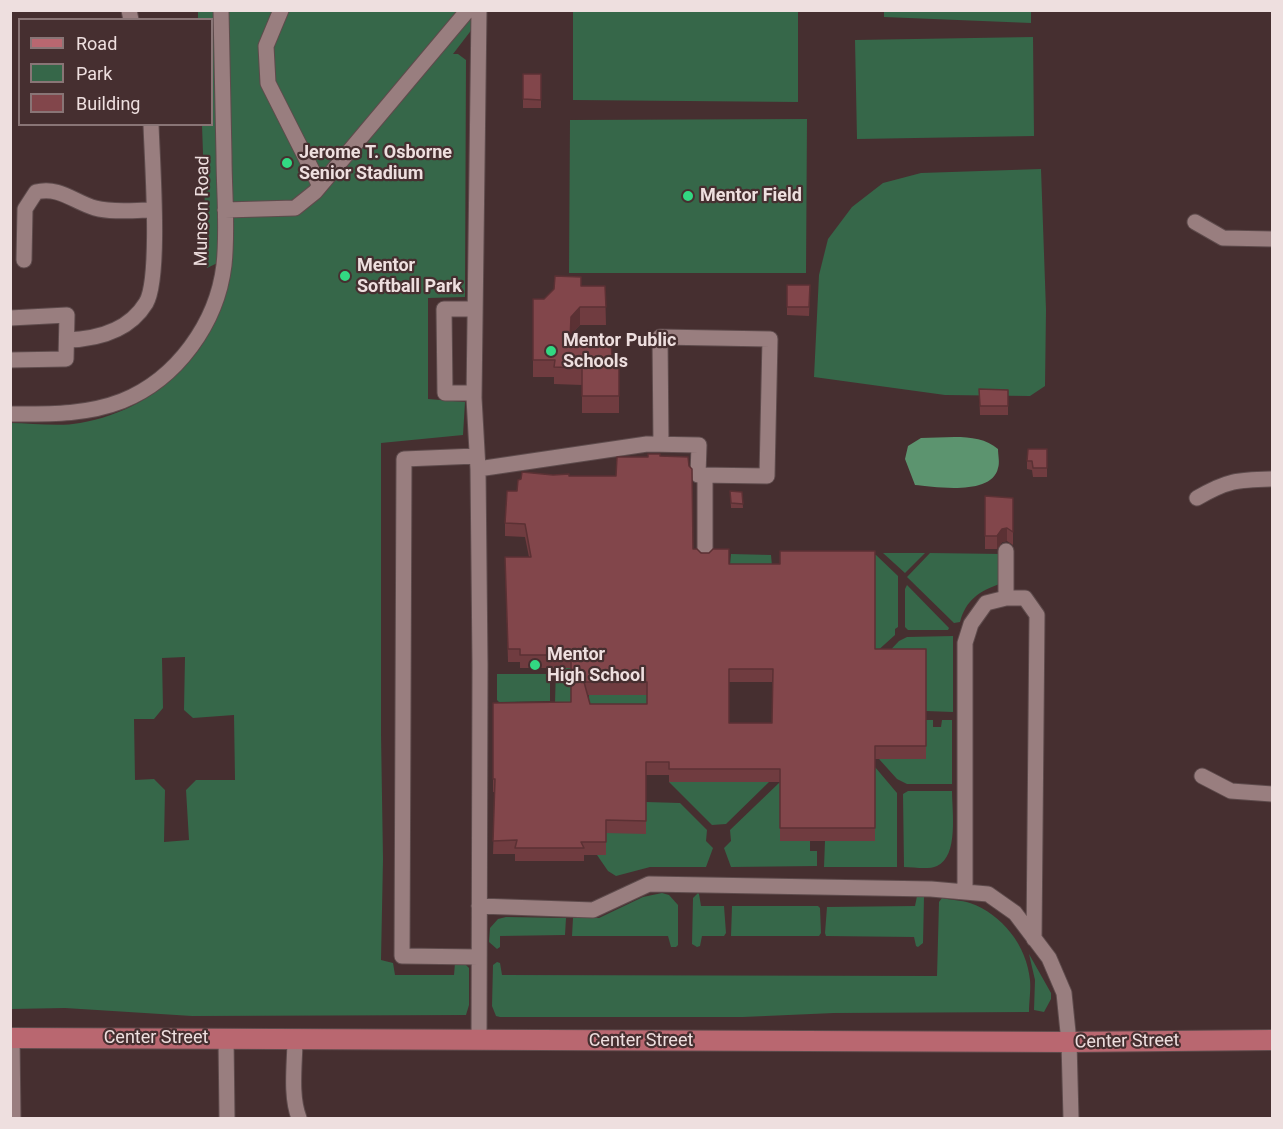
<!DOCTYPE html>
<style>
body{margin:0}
#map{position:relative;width:1283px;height:1129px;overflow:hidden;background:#462f30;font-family:Roboto,sans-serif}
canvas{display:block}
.frame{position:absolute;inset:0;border:12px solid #eedfdf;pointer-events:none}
.legend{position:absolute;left:18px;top:18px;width:195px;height:108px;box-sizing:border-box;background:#462f30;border:2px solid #897576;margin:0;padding:8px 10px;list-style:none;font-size:18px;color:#eedfdf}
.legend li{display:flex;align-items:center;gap:12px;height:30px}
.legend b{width:30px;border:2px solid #897576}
</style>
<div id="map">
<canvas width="1283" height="1129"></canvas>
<div class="frame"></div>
<ul class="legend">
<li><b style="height:8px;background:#b96770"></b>Road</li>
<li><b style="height:16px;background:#366749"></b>Park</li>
<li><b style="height:16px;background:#82464b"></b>Building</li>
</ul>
</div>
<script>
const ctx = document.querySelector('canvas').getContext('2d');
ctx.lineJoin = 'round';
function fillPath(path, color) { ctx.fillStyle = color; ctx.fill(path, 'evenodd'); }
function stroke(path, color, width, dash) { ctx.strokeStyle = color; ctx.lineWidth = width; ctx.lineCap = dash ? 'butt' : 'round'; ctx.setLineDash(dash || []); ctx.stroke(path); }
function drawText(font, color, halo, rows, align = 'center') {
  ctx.font = font + ' Roboto,sans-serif'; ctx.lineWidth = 4.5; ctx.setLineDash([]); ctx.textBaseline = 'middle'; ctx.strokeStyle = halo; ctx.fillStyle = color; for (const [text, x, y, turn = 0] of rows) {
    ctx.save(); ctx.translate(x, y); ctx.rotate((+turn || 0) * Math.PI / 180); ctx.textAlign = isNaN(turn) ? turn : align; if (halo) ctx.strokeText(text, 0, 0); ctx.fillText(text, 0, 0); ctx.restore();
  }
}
fillPath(new Path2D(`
 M198,11h288l-33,43h5l8,6 -1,237 -37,1v101l37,3 -2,33 -82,8v291l2,125 -2,101 12,3 2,12h59l1,-12h9l5,5v37l-3,10 -274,1 -127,-8 -54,1 -1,-586c22,0 49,4 70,0 83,-14 147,-82 152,-167l-25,12 -5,-143 10,-1v-104l-14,-1zM185,657l-1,53 9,8 41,-3 1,65h-39l-10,10 3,50 -25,2 1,-52 -11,-11 -19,1 -1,-61h20l9,-11 -1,-50z
 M573,11h225v91l-225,-2z
 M884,11h147v12l-147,-6z
 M1033,37l1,99 -177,3 -2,-99z
 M807,119l-1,154h-237l1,-153z
 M1041,169l5,141 -1,76 -15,10 -85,-1 -131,-18 5,-102 9,-36 24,-32 31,-24 38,-10z
 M883,553h42l-20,20z
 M930,553l72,1 -2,30c-21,7 -34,16 -40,38l-6,1 -47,-46z
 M731,554l40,1 2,22h-44z
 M837,554l39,1 22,21v51l-3,2v6l-20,18z
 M907,585l42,43 -1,2h-40l-3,-3v-38z
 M953,636v76l-27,-1 -47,-49 20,-21 8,-4z
 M556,668h15l1,35h-17z
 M497,674h53v27l-51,1 -2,-2z
 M589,695h58v30l-58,-14z
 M926,720h7v7h8l1,-7h10v64h-45l-10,-5 -18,-20h47z
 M875,767l22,26v74h-73l1,-26h50z
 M669,782h100l-43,42 -14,1z
 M780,782v59h30v10h7v15l-86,1 -7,-19 7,-7 -1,-11z
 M908,791h44c0,20 7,65 -15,75 -9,4 -23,1 -33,1l-1,-73z
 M646,802l34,1 27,27 -1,11 7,7 -7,19h-56l-34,9 -8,-5 -11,-16 9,-1v-21h40z
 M662,893l7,2 9,10v40l-2,2h-5l-3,-11h-96l1,-18h26l44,-21z
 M698,893l1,1 2,12h23l2,27 -2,3h-22l-2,10 -3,1 -5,-3 1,-46z
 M922,895l2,2 -1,46 -5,4 -2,-1 -2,-9 -88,-1 -1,-3 2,-26 88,-1 2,-10z
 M942,898c9,2 19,2 28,5 32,11 57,43 60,77 1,10 -1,22 -1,32l-195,1 -91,4h-243l-4,-1 -4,-10 1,-41 4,-3 3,1 2,12 435,1 2,-74z
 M732,906h86l2,2 1,25 -2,3h-88z
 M506,917l60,1 -1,17 -65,1v11l-3,2 -8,-7 1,-14 8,-9z
 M1029,954l22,39v6l-7,13 -10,-2 1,-30z`), '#366749');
fillPath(new Path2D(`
 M921,438c25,0 58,-6 77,11 0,6 2,14 0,19 -6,28 -63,19 -83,17l-10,-26 3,-13z`), '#5c946f');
const minor = new Path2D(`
 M129,10l2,10
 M281,10l-15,36 2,37 52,103
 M479,10l-5,388 4,71 2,196 -1,376
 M225,210l70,-2 20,-16 153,-182
 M1195,222l28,16 49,1
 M24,260l1,-51 11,-17c23,-6 38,10 59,16 18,5 39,2 58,2
 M10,318l57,-3 -1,44 -56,1
 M67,340c31,-1 62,-9 79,-37 15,-25 6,-144 5,-179
 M474,393h-29l-1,-84h31
 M10,414c39,0 76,1 112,-13 55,-22 95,-78 102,-136 4,-36 0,-73 0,-109 -1,-49 -2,-97 -3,-146
 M476,456l-72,3 -2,497 77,1
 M478,469l169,-25 52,1 -1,30 69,1 3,-137 -110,-2 1,107
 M1197,498c31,-18 40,-18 75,-19
 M705,557v-82
 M1006,598v-47
 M1202,776l29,15 41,3
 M965,891v-248l6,-19 15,-21 20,-5h19l12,17 -3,324
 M479,906l114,4 56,-26 282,5 57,5 27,19 34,45 15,35 5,49 2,76
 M12,1038l1,80
 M226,1038l1,80
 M295,1038c0,25 -5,57 4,80`);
const major = new Path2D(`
 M10,1038l1059,4 203,-2`);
stroke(minor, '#5e4b4c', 17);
stroke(major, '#5e4b4c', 22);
stroke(minor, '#997e7f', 15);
stroke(major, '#b96770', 20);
fillPath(new Path2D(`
 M523,74h18v34h-18z
 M787,285l23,8 -1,23 -22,-1z
 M605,286l1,39h-26l-9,9 -1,6 42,20h7v53h-37v-28l-28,-1v-7h-21v-78h11z
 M979,389l29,1v25h-28z
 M1047,449v28h-14l-1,-7 -5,-1v-8z
 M660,456l33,93 36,15 146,85h51v110h-51v82h-95v-59h-111v-7h-23v59l-40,-1v22h-22v6h-69v-7h-22l2,-62h-2v-89l78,-1v-34h-51v-6h-12l-3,-105h24l-4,-20 -20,-1v-13l12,-32 52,-15h47l32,-19zM729,682h44l-1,41h-43zM587,695h60v9h-57z
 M730,491l12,1 1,16h-12z
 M985,496l28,2v47l-6,-4 -5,1 -5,7h-12z`), '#703c40');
fillPath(new Path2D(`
 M580,307v18l-9,9 -1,23 1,-40z
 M1007,528v13l-5,1 -5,7v-13l5,-7z`), '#5b3134');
const building = new Path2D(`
 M523,74h18v26l-18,-1z
 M555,276l26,1v9h24l1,21h-26l-9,10 -1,23 28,1v-5h13l1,24h7v36h-37v-28l-28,-1 1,-7h-22v-61h11l10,-10z
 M787,285h23l-1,22h-22z
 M979,389l29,1v16h-28z
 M1028,449h19v19h-14l-1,-7h-5z
 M648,454h12v2l28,1 1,9 3,3 1,80h4l4,4h8l4,-4h16v15h51v-13h95v98h51v97h-51v82h-95v-59h-111v-7h-23v59l-40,-1v22h-25l3,6h-69l2,-8 -24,1 2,-62h-2v-76l78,-1v-47h-51v-6h-12l-3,-92h26l-6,-33 -20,-1 2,-32h10l1,-11 3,-1 1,-7 31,3 16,-1v2h47l1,-19h31zM729,669h44l-1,54h-43zM584,682h63v22h-57z
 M730,491l12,1 1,12 -12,-1z
 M985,496l28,2v34l-6,-4 -5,1 -5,7h-12z`);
fillPath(building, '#82464b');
stroke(building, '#5b3134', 1.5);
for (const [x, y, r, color] of [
 [287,163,6,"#32d882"],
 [688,196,6,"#32d882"],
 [345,276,6,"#32d882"],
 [551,351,6,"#32d882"],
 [535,665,6,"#32d882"]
]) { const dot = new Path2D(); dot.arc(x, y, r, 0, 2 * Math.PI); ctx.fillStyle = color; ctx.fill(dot); stroke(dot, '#462f30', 2); }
drawText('bold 18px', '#eedfdf', '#462f30', [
 ["Jerome T. Osborne",299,153],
 ["Senior Stadium",299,174],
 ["Mentor Field",700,196],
 ["Mentor",357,266],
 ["Softball Park",357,287],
 ["Mentor Public",563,341],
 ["Schools",563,362],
 ["Mentor",547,655],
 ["High School",547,676]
], 'left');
drawText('18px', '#eedfdf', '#462f30', [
 ["Munson Road",203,211,-89],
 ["Center Street",156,1038],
 ["Center Street",641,1041],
 ["Center Street",1127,1042,-1]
]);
</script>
